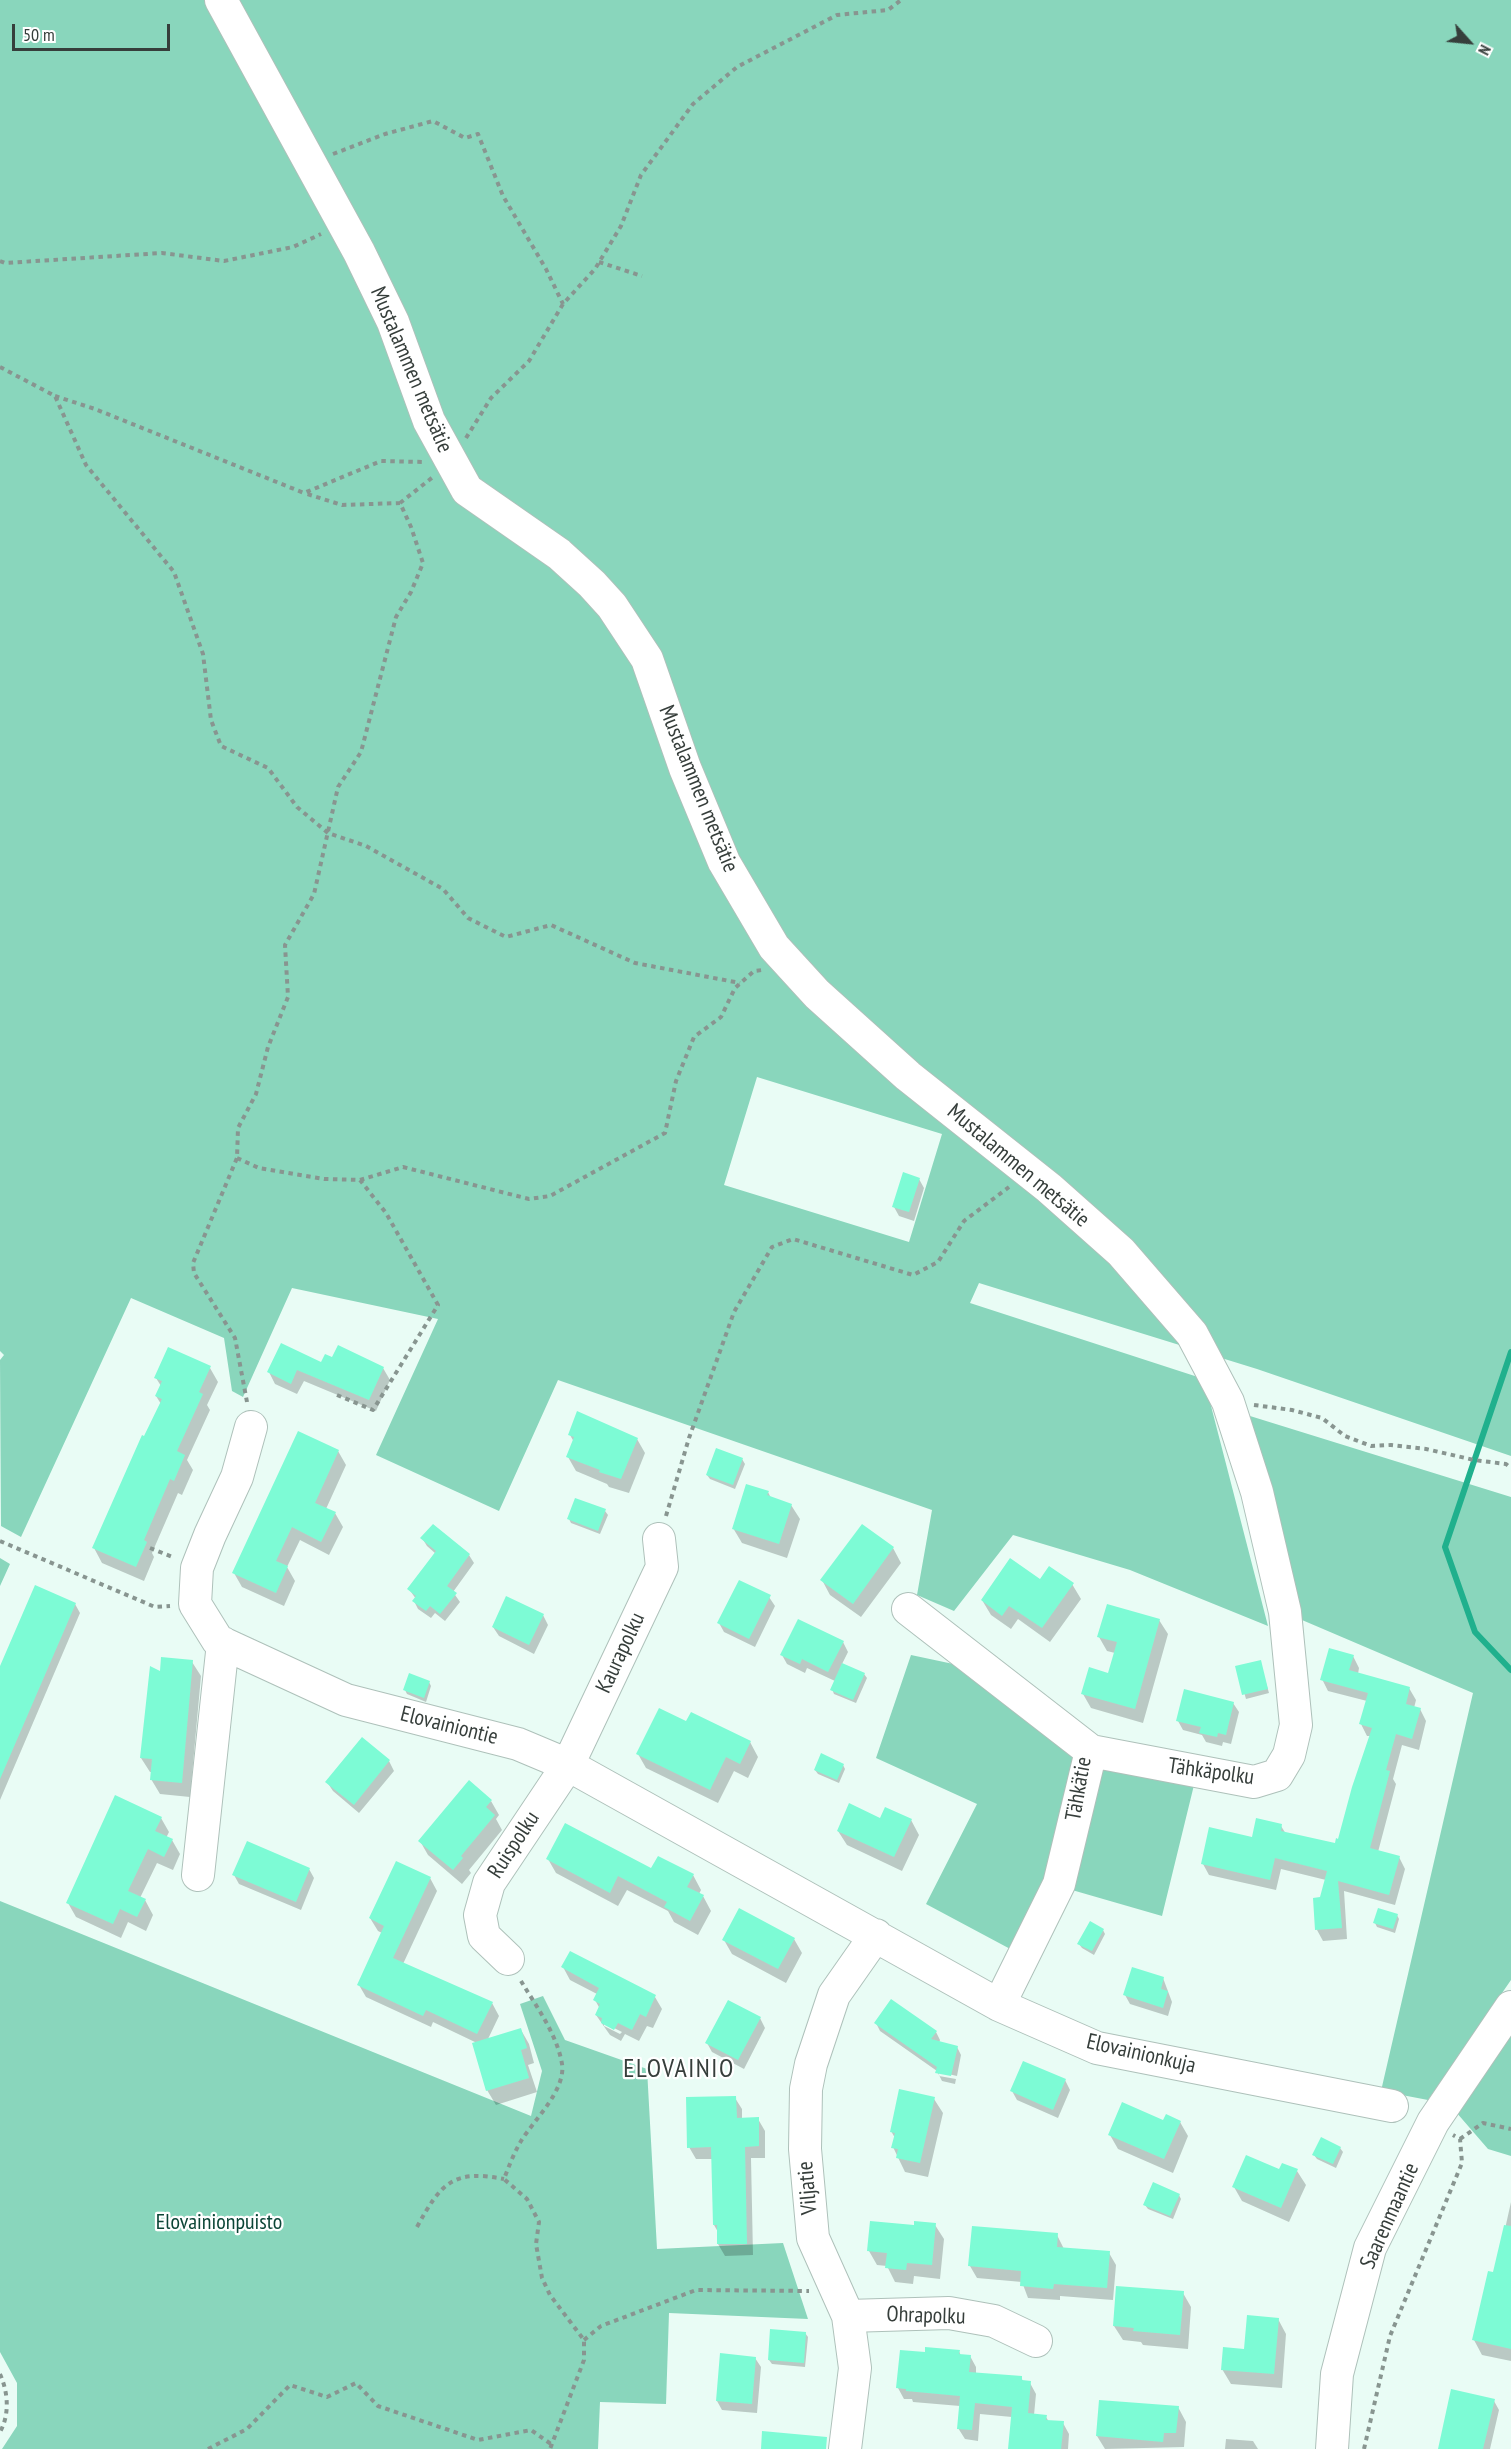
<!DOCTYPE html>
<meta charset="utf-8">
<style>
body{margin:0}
#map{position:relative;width:1511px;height:2449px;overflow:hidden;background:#e9fcf5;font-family:"PT Sans Narrow",sans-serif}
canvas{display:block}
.north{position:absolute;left:1439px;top:12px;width:60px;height:60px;-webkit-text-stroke:4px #fff;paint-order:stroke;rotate:117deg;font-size:16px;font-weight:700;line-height:24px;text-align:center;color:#363e3b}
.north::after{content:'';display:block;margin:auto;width:21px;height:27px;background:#363e3b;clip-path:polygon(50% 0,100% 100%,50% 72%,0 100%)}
.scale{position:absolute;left:12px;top:24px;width:158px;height:27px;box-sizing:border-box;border:3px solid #363e3b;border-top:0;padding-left:8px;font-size:18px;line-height:21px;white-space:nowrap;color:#363e3b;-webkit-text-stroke:4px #fff;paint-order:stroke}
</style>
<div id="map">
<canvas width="1511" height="2449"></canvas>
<div class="north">N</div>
<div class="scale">50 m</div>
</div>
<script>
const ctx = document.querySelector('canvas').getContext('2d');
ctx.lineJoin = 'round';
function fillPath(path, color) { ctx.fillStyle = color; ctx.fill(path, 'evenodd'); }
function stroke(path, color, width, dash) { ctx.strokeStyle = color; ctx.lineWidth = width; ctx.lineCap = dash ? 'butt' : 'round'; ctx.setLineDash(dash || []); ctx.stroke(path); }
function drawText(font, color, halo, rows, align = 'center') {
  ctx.font = font + ' "PT Sans Narrow",sans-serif'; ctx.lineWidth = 4.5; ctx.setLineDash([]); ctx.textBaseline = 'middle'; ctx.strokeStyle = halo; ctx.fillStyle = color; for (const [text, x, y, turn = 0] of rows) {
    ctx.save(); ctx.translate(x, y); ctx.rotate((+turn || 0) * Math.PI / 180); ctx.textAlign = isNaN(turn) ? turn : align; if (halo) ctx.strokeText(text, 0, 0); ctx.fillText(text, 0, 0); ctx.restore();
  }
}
fillPath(new Path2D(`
 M0,0h1511v1456l-254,-87 -278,-86 -9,20 234,76 64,247 -138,-56 -117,-35 -59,76 -37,-16 15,-85 -374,-130 -59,131 -123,-56 62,-136 -146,-31 -49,109 -11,-6 -8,-53 -93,-40 -110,239 -20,-11 -1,-166 4,-5 -4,-4zM757,1077l185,57 -33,108 -185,-57z
 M1250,1416l261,81v483l-83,120 -47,-9 92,-398 -171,-73z
 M0,1558l10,6 -10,22z
 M911,1655l47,10 119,90 -27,126 -36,70 -88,-47 51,-100 -101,-46z
 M1100,1766l94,19 -32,131 -90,-26z
 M0,1901l531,215 11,-45 -22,-67 23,-8 22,44 82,29 10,180 126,-6 25,76 -139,-6 -3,91 -66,-2 -2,47h-596l15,-23v-43l-17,-31z
 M1511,2031v125l-23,-7 -32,-37z`), '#89d6bc');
fillPath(new Path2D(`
 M919,1179l5,9 -10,33 -15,-5 -5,-9z
 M322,1364l61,4 7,12 -14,31 -72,-30 -7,13 -22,-10 -6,-12z
 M210,1368l8,14 -11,23 3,5 -23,50 6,10 -11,25 -4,-2 -26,60 2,4 -10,24 -42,-18 -8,-15 67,-144 -5,-8 5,-10 -5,-8z
 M570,1435l67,4 8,14 -16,40 -20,-6 -2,-3 -31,-13 -8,-14 6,-15z
 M338,1451l8,14 -20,44 9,4 8,14 -14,28 -29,-15 -13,27 8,14 -11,25 -42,-19 -8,-14z
 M742,1459l3,5 -10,25 -25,-10 -3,-4z
 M768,1492l3,6 20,7 9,14 -13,39 -45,-15 -9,-15z
 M576,1500l29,11 3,4 -8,19 -29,-11 -2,-4z
 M433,1526l36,29 5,8 -21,29 7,10 -15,19 -10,-8 -4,5 -13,-9 -4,-8 2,-2 -7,-10 27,-35 -9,-8 -5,-8z
 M893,1548l8,15 -40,54 -31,-22 -8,-15z
 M1040,1581l32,3 9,15 -31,43 -32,-23 -7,10 -20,-14 -9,-15z
 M769,1597l6,9 -20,41 -31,-15 -5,-9z
 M75,1604l5,9 -80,187v-130z
 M543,1615l5,10 -14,29 -35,-18 -6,-9z
 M1159,1620l9,14 -25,89 -52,-15 -8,-14 26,-19 6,-22 -8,-2 -8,-14z
 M843,1642l5,10 -6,12 22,10 3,4 -11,25 -22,-9 -2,-5 3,-8 -28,-13 -2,5 -18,-9 -5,-9z
 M1353,1656l6,12 -1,6 51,14 7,12 -2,8 6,1 6,12 -7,29 -17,-5 -9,34 3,5 -18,68 21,5 6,12 -10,36 -51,-14 3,48 -24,2 -6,-11 9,-50 -45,-11 -5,21 -67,-15 -6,-11 78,-38 5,8 50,11 3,-4 32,-105h-4l-6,-12 6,-23 -39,-10 -6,-12z
 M192,1662l9,14 -11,121 -30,-3 -9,-15 1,-7h-2l-9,-14 20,-85z
 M1260,1662l9,31 -23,6 -9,-32z
 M429,1682l2,4 -5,16 -19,-8 -2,-4z
 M1233,1703l6,9 -8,32 -8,-2 -1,4 -16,-4 -4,-7 -19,-5 -5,-9z
 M687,1723l63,19 8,15 -10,21 -14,-7 -16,32 -72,-35 -8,-14z
 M362,1739l27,22 5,10 -35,42 -26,-22 -6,-9z
 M843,1765l2,4 -6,14 -21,-9 -3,-4z
 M491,1801l8,14 -3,4 6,11 -33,40 2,3 -9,11 -34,-29 -8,-14z
 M161,1818l8,14 -3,6 6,2 8,14 -7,16 -16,-7 -17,35 5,2 8,15 -7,16 -18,-9 -7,16 -45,-21 -8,-14z
 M881,1820h30l8,15 -17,36 -55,-26 -9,-14z
 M548,1859l145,16 8,15 -2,4 4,2 8,15 -13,24 -24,-13 -6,-11 -41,-21 -9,16 -62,-33z
 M309,1869l5,9 -13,32 -62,-26 -5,-9z
 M430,1878l7,13 -34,73 89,39 7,13 -11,23 33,-9 8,14 5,19 -6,2 9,27 -41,13 -9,-15 -10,-47 -44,-21 -2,5 -65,-30 -7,-12 23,-52 -4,-2 -8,-13z
 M1397,1915l2,4 -4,14 -18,-6 -2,-4z
 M1103,1930l2,4 -11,21 -12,-7 -3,-4z
 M794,1939l8,14 -16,30 -54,-29 -8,-14z
 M563,1967l92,30 7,12 -9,19 -6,-2 -8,15 -14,-7 -4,7 -11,-6 -14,-20 4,-6 -5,-9 2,-6 -27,-14zM604,2023l18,9 -2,2 -16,-8z
 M1163,1978l9,24 -4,14 -38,-12 -5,-9z
 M760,2018l5,10 -21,41 -32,-17 -5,-9z
 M876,2023l60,9 4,8 -1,3 18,4 4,8 -4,21 -18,-4v4l17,3 -1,5 -13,-3 -5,-10 -57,-40z
 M1065,2080l5,10 -12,28 -41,-18 -5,-9z
 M735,2098l7,11v10h16l7,12v27h-14l2,97 -28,1 -7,-12v-12l-4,-7 -1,-66h-17l-7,-12z
 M934,2099l9,14 -15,64 -23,-5 -12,-25 2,-9 -4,-7z
 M1164,2122h16l8,14 -15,37 -55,-24 -8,-14z
 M1340,2148l3,4 -7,16 -19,-9 -3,-4z
 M1280,2171h17l9,14 -17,37 -47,-21 -8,-14z
 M1179,2195l2,4 -8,20 -25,-10 -3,-4z
 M1511,2202v159l-29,-6 -8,-15 21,-66z
 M935,2225l9,14 -4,40 -26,-3 -1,8 -18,-2 -8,-16 -10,-1 -8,-14 46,-24z
 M1057,2235l7,14 45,4 7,12 -3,35 -53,-4v4l-32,-2 -6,-16 -45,-4 -7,-12z
 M1183,2293l8,14 -3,42 -45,-4 -2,-3 -18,-2 -9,-14z
 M1278,2319l8,15 -4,54 -51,-4 -9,-15z
 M805,2333l3,4 -3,30 -33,-3 -3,-4z
 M959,2351l2,5h9l6,11v7l45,4 3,4 6,1 6,11 -2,21 12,2 3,5 14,1 6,11 -1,15h-58l2,-32 -32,-3 -2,27 -13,-2 -7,-11 2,-22 -47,-4 -1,-3h-8l-6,-11 28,-34z
 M755,2358l6,9 -4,46 -35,-3 -5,-9z
 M1494,2401l5,9 -9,39h-51z
 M1178,2407l8,15 -2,25 -79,2 -8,-13z
 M1226,2439l27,2 5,8h-33z`), '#0003');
stroke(new Path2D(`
 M1511,1352l-66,195 30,85 36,38`), '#20b08d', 6);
fillPath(new Path2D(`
 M903,1172l17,6 -11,34 -17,-5z
 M281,1343l40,19 4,-8 7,3 6,-12 46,22 -15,33 -72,-30 -6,14 -24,-12z
 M168,1347l43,19 -12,26 4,2 -26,57 8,4 -11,26 -4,-2 -26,61 3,2 -11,25 -44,-19 50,-113 2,1 18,-37 -7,-3 7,-15 -8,-3z
 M577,1411l61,27 -17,41 -22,-7 1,-2 -34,-13 8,-20 -6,-2z
 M298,1431l41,19 -24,53 21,9 -15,30 -29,-15 -16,34 12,5 -12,27 -44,-20z
 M716,1448l27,10 -10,27 -27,-10z
 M746,1484l23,7 -2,4 25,9 -13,40 -47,-15z
 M575,1498l31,11 -8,22 -31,-12z
 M433,1524l37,30 -23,32 10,7 -17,21 -10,-8 -4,5 -14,-10 4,-5 -9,-7 29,-38 -16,-13z
 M862,1524l32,23 -41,57 -33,-24z
 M1010,1558l30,21 9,-13 25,17 -32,45 -33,-22 -7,10 -21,-16z
 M739,1580l32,15 -22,44 -32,-16z
 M35,1585l41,18 -76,176v-113z
 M506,1596l38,18 -15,31 -37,-18z
 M1107,1604l53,15 -25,90 -54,-15 8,-27 19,6 9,-31 -20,-5z
 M798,1619l46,22 -16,31 -26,-13 -2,5 -20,-9z
 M1329,1648l25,7 -5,15 61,17 -4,17 15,4 -9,31 -16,-5 -10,36 4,1 -20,77 30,8 -11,39 -51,-14 4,47 -27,2 -2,-32 7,-1 7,-26 -52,-13 -5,22 -69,-16 8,-37 43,10 4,-19 26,6 -1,7 54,12 1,-5 2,1 14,-52 20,-59 -13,-4 9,-31 -48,-13z
 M161,1657l32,3 -11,123 -32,-3 2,-21 -12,-1 10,-92 10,5z
 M1261,1660l7,29 -26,6 -7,-29z
 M842,1663l23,10 -12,27 -23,-10z
 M409,1673l21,8 -6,17 -21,-8z
 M1184,1689l50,13 -8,33 -8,-2 -1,4 -18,-4 2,-6 -25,-6z
 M659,1708l27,13 5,-9 60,29 -11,23 -14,-7 -16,33 -74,-36z
 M362,1737l28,23 -36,45 -29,-23z
 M821,1753l23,11 -7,16 -23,-10z
 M469,1780l23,20 -6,7 9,8 -34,41 2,2 -10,12 -35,-29z
 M115,1795l47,22 -7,14 18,8 -9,18 -16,-8 -20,42 18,8 -9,18 -17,-8 -7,15 -47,-21z
 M849,1803l31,15 5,-11 27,12 -18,38 -57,-26z
 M565,1823l86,45 7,-12 36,18 -7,13 17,8 -14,26 -26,-14 3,-5 -49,-26 -8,17 -64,-34z
 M247,1841l63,27 -14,34 -64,-27z
 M396,1861l35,16 -38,81 100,44 -16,32 -51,-24 -3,6 -66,-31 27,-59 -15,-8z
 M739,1908l56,30 -17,31 -56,-29z
 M1378,1908l20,6 -5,15 -20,-6z
 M1090,1921l14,8 -12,22 -15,-7z
 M570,1951l86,44 -10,22 -6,-3 -8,16 -14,-7 -4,7 -13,-7 1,-5 -7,-3 5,-11 -7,-4 6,-12 -38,-21z
 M1132,1967l32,10 -3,12 7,2 -5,17 -40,-13z
 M891,1999l46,32 -6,8 27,7 -7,30 -16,-3 2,-6 -63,-44z
 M728,2000l33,17 -23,43 -33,-17z
 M521,2028l6,20 -6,2 8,28 -43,13 -14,-48z
 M1023,2061l43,18 -13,31 -43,-19z
 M899,2089l36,8 -15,66 -24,-5 2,-9 -7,-1 4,-15 -5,-1z
 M736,2096l1,22 22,-1v29l-14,1 2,97h-30v-19h-4l-2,-78 -24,1 -1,-51z
 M1122,2102l41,18 3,-6 15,7 -17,38 -56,-24z
 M1321,2137l20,10 -8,17 -21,-9z
 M1246,2155l33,14 3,-6 16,6 -17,39 -49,-21z
 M1153,2182l27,12 -10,22 -27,-11z
 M870,2221l44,4v-4l22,2 -4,42 -25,-2 -1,7 -21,-2 2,-15 -20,-2z
 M1504,2225l7,1v123l-39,-9 16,-69 5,1z
 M972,2226l86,7 -1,14 53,4 -3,37 -53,-4 -1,5 -33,-3 1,-15 -53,-5z
 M1116,2286l68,5 -4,44 -47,-4 1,-3 -21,-2z
 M1247,2315l32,3 -5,56 -53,-4 2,-23 21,2z
 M770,2329l36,3 -2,31 -36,-3z
 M925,2347l35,3 -1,4 12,1 -2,17 53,4v4l9,1 -3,32 19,2 -1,5 18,1 -3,28h-53l4,-42 -37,-4 -3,27 -15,-1 3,-33 -54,-5v-2l-10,-1 4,-38 25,2z
 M720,2353l36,4 -4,47 -36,-3z
 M1451,2389l44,10 -12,50h-45z
 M1099,2400l80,6 -3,27h-12l-1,9 -67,-6z
 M762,2431l65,6 -1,12h-65z`), '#7dfbd5');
const minor = new Path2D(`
 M221,0l138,252 34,70 36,99 38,69 92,64 33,30 20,22 35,53 38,109 39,94 50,85 43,47 91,82 141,112 72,64 71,82 36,68 29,90 28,120 11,113 -7,30 -12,20 -23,7 -163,-31
 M251,1427l-14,50 -27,58 -13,33 -2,36 23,37 128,59 172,44 50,21 431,240 98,43 295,58
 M908,1609l183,142 -32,133 -60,121
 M198,1875l25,-232
 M508,1959l-24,-23 -4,-21 9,-32 79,-118 94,-198 -3,-28
 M848,2316l101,-3 45,8 42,20
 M845,2449l10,-81 -7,-52 -35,-78 -8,-89 1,-60 5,-25 23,-69 42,-60
 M1332,2449l5,-75 33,-126 63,-126 78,-115`);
stroke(minor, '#aec1ba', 34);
stroke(new Path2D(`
 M333,154l52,-20 48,-13 32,17 13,-4 25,62 43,73 17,35
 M0,261l5,2 157,-10 62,8 69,-14 28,-13
 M599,262l43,14
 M0,367l55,29 31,69 88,107 29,82 8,66 10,26 47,22 29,39 31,26 38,13 77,43 25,29 38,19 45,-12 84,38 105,20
 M55,396l40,13 209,84 77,-32 42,1
 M466,438l25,-40 38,-37 34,-57 32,-35 26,-43 20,-51 52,-71 44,-37 100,-52 51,-5 13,-10
 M400,503l33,-26
 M237,1158l22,10 65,11 36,1 43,-13 126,32 21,-3 115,-63 11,-52 18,-44 27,-20 14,-29 19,-17 8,-1
 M337,1395l36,15 65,-105 -52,-92 -26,-33
 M247,1402l-12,-64 -41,-65 -1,-10 44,-105 1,-30 18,-34 12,-47 20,-50 -3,-52 29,-51 24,-107 23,-35 35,-135 15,-25 12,-29 -12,-36 -11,-24 -58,2 -38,-12
 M1254,1405l38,5 30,8 23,18 26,10 20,-1 35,4 48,11 32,4 5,4
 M666,1516l23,-78 45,-126 38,-65 21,-8 120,36 25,-13 26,-41 45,-34
 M0,1541l155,66 15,-1
 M150,1548l25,10
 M521,1981c15,25 36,53 41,83 4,26 -28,56 -41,77 -7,12 -12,25 -17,38l23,20 12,23 -3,22 6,34 8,17 34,45v20l-34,89
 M1460,2139l23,-16 28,6
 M417,2227c24,-44 36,-58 87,-48
 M584,2340l17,-14 95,-36 113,1
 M0,2374c8,18 10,40 0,58
 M208,2449l39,-20 43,-44 37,12 29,-14 22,23 100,34 53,-10 20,14
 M1364,2449l26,-113 72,-173 -2,-24 -7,-4`), '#889590', 4, [4.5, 4.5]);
stroke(minor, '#fff', 32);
drawText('22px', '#363e3b', '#fff', [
 ["Mustalammen metsätie",411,370,67],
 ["Mustalammen metsätie",698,789,68],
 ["Mustalammen metsätie",1018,1166,40],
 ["Kaurapolku",621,1653,-65],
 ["Elovainiontie",449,1726,14],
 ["Tähkäpolku",1211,1772,8],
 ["Tähkätie",1079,1789,-80],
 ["Ruispolku",514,1845,-57],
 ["Elovainionkuja",1141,2054,13],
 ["Viljatie",808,2188,-95],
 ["Saarenmaantie",1390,2216,-66],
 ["Ohrapolku",926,2316,2]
]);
drawText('22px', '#0b4536', '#fff', [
 ["Elovainionpuisto",219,2223]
]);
ctx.letterSpacing = '1.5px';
drawText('26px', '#363e3b', '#fff', [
 ["ELOVAINIO",679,2070]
]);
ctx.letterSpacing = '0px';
</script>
